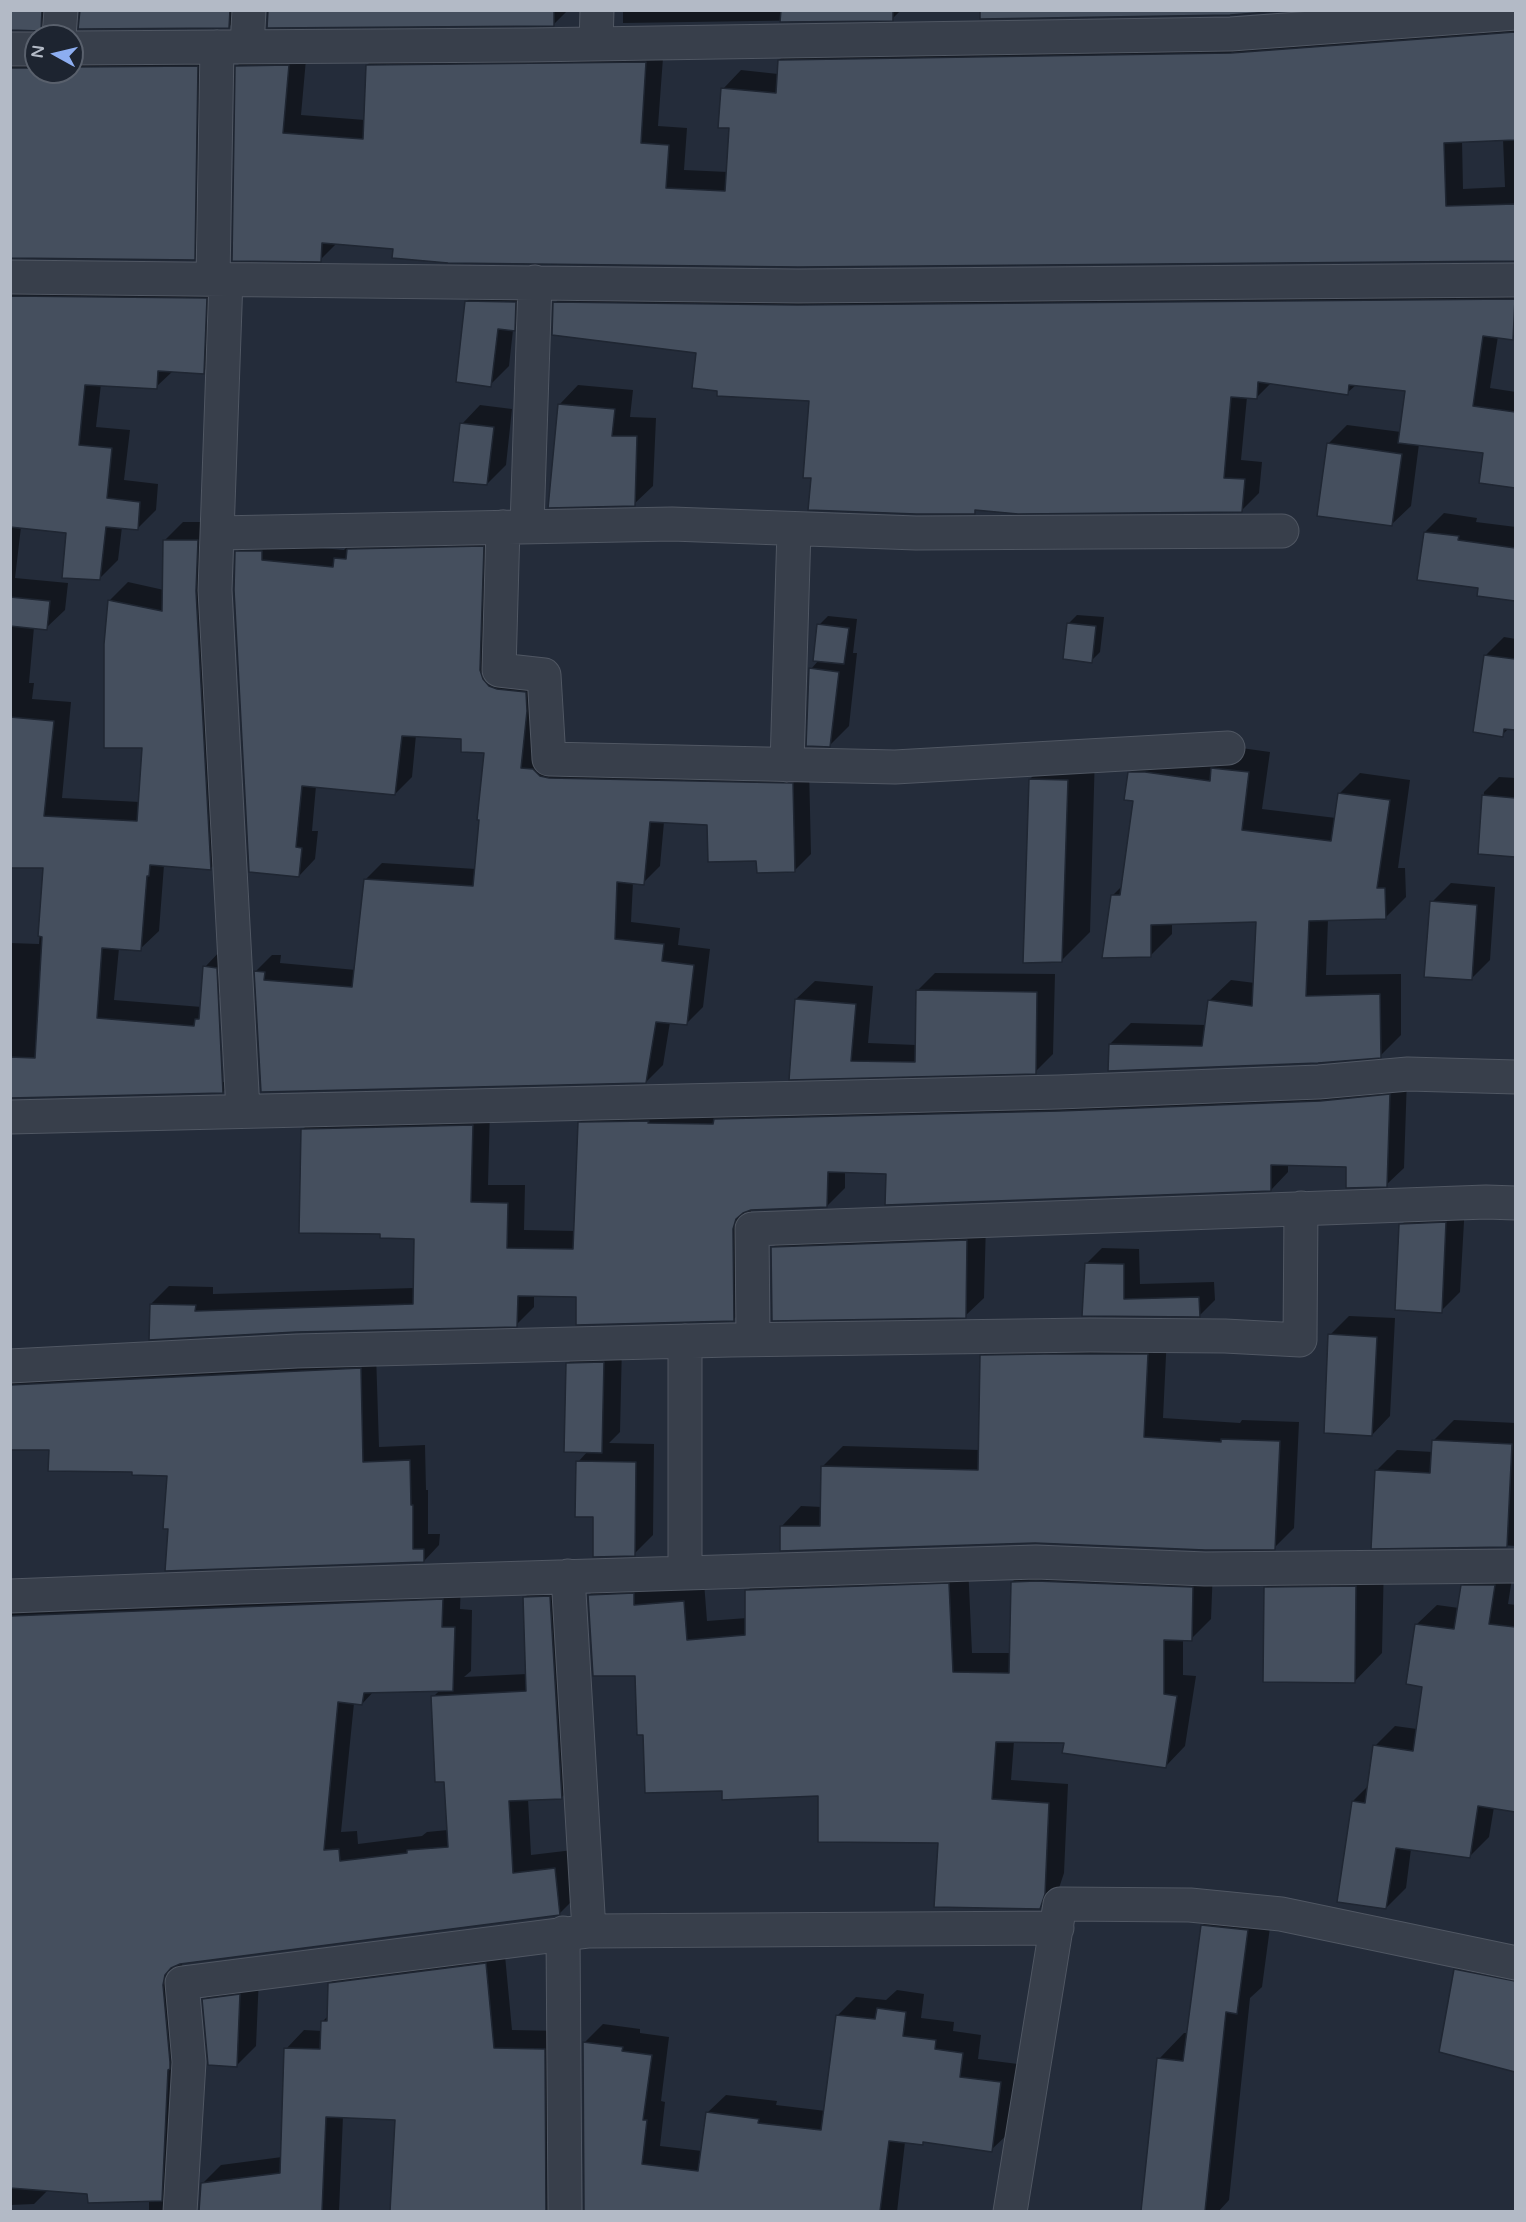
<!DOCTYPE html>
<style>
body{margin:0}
#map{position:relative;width:1526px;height:2222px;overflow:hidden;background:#242c3a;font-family:"Varela Round",sans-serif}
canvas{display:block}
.frame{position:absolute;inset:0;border:12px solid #b3bac6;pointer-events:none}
.north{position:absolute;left:24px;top:24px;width:60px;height:60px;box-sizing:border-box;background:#1d2430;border:2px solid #59606c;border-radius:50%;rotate:278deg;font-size:16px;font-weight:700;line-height:24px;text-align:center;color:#b3bac6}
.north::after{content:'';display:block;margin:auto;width:21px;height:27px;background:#8daef1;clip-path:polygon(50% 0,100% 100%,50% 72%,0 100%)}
</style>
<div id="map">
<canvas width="1526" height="2222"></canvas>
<div class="frame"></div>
<div class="north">N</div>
</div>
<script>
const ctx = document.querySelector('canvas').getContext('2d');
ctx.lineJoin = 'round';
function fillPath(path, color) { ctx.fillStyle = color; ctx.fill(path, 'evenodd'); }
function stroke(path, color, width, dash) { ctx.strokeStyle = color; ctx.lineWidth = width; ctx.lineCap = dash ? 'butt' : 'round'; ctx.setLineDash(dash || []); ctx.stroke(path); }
fillPath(new Path2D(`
 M10,10h49l-19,20z
 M80,10h165l-16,17 -149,1z
 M268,10h300l-14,14 -286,2z
 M623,10h278l-9,9 -269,4z
 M1516,16v241l-108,4 -1013,-13 -57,-6 -18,18 -83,-194 18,-18h52l-6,67 64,5 2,-55 18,-18 279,-3 -6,82 29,2 -3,42 44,2 3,-45 -8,-38 18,-19 37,4 1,-14 19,-18zM1503,139l2,48 -42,2 -1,-49z
 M10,34l26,16v22h36v-35l144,11 -3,192 -19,19 -184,-2z
 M10,262l214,18 -2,74 -19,18 -30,-1 -17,16 -55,-3 -5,43 34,3 -6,50 34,4 -2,26 -19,19 -15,-2 -4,33 -19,19 -31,-48 -47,-4 -6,51 53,5 -3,27 -19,18 -12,-1 -5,56h5l-2,16 39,3 -9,96 78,4 4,-56 -35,-145 19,-19 36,8v-49l19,-19h33l13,328 -18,18 -47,-3 -5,66 -19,18 -21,-1 -5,52 88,7 3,-40 18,-19 18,125 -18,19 -213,5v-154l29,1 6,-77 -35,-1zM220,997l4,85h-3l-4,-82z
 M485,283h49l-1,27 -20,20 -4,36 -19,19 -24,-83z
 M572,285l944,5v45l-3,3 -15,-2 -8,52 26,4v94l-36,-5 5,-29 -66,-8 -8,62 -19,18 -64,-80 19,-19 54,7 6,-42 -51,-5 -9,8 -76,-10 -14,14h-10l-6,63 21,2 -3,31 -18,18 -263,-2 -4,3 -162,-35 -2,-78 -91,-9 -22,-38 -142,-49z
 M578,385l55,5 -3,27 26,1 -3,68 -19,18 -74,-100z
 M480,405l32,4 -6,56 -19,19 -25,-60z
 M1444,513l33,5 -1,4 40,5v73l-38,-6 1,-7 -54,-55z
 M500,530l-4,123 46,23 -5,75 272,16 2,87 -17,17 -36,-12 -49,-35 -45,-2 -4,44 -17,17 -10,-1 -2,40 49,6 -2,17 32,4 -7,58 -17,17 -16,-2 -7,43 -17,17 -384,9 -6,-120 16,-16h9l-1,8 76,7 9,-90 17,-17 94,6 9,-118 -22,-14 -47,-2 -4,42 -17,17 -79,-8 -4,45h6l-3,28 -16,17 -62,-324 16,-17 25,9 66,6 8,-8z
 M1077,615l27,2 -4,35 -9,9 -23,-37z
 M828,616l29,3 -4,34h4l-8,73 -19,19 -19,-76 8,-9v-35z
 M1504,637l12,2v90l-7,-1 -7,7 -17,-79z
 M1234,747l36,5 -8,57 74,9 3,-24 21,-21 50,7 -12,88h7l1,29 -21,21 -57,1 -2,56 75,-1v61l-21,21 -270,-12 21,-21 75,2 3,-24 22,-21 24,3 3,-62 -86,2v11l-21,21 -39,-59 11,-11 12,-85 -6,-27 22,-21z
 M1058,751l37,2 -5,179 -28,28 -32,-181z
 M1499,777l17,1v77l-37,-2 5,-61z
 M1451,883l44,4 -5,73 -19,19 -39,-77z
 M935,973l120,1 -2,80 -18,18 -245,6 6,-79 19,-18 58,5 -5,57 48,2 1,-54z
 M1407,1077l-3,91 -18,17 -38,-19 -60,-2v8l-17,18 -426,-19v17l-18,18 -76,3v93l-18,18 -155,-24 -44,-1v12l-18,18 -220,6 -145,-27 18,-18 44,1v7l201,-6 1,-51 -112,-108 17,-17 170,-4 -2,77h37l-1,45 51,1 4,-108 18,-18z
 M1465,1204l-5,88 -19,19 -40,-86 19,-19z
 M986,1222l-2,76 -19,18 -193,-68 19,-19z
 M1102,1248l37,1 1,35 74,-2 1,18 -16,16 -116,-1 3,-51z
 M1349,1316l46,2 -5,98 -18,19 -42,-100z
 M1167,1335l-4,83 77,5 2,-3 57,2 -5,106 -20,20 -492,-22 19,-20 21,1 1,-41 20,-20 137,4 2,-94 20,-20z
 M622,1344l-2,88 -11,11 45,1 -1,91 -19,19 -39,-38 -17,-54 10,-11 -21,-87 19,-19z
 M376,1353l3,94 46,-2 1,45h2v44h12l-1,11 -15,16 -256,-87 -34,-4 -84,-21 -40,-1v-81z
 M1454,1420l62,3v123l-15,-1 -125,-74 21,-21 36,2v-11z
 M1384,1559l-2,94 -28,29 -89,-94 28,-28z
 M1032,1562l181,6 -2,51 -20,20h-8v36l13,1 -11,70 -19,20 -100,-25h-52l-3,39 57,4 -4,89 -5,15 -19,20 -101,-66 -119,-47 -97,-5 -79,-56 -7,-60 -48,-79 20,-19 95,6 3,39 40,-3v-27l20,-20 201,-7 4,89h39l1,-71z
 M1482,1566h32l-6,38 8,1v205l-22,-3 -5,30 -20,20 -58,-8 -5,39 -20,20 -33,-107 16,-16 6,-39 20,-20 22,3 7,-44 -7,-61 20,-19 22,3 3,-22z
 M568,1578l12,201 -18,18 -34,2 3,56 42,-5 5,45 -19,19 -377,49 6,80 7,169h-46v-12l-101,-10 -14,14 -24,1v-609l451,-14 -1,27 12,1 -1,61 -7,6 63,-3 -3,-76 19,-19zM440,1690l-7,7 12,83 3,50 -21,2 -5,4 -64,8 -1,-13 -16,1 13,-129 8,1 12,-13z
 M1228,1900l45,5 -11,82 -12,11 -21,202 -11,12h-76l17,-153 25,-26h4l14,-107z
 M1483,1942l33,6v123l-76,-20 15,-81z
 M504,1945l8,85 51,1 10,181h-182l5,-94 -53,-2 -4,96h-139l2,-28 19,-19 61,-8 4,-108 18,-19 19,1v-10l5,-5 1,-32 19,-19z
 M259,1976l-3,70 -19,19 -33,-65 19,-19z
 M897,1990l27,4 -3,24 33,4 -1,9 28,4 -3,24 40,5 -8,68 -19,18 -66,-9 -3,3 -17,-2 -8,70h-312l-1,-169 19,-19 37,5v4l29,4 -8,64 4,1 -5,44 42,5 5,-38 19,-18 51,6 -1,4 50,6 12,-96 18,-18 30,3z`), '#0007');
const building = new Path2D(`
 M10,10h32l-1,21 -31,-1z
 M80,10h150l-1,18 -151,1z
 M268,10h286v16l-287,2z
 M781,10h112v11l-113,1z
 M980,10h315l-65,5 -250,4z
 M1515,32v108l-71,3 2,63 69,-2v57l-717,6 -350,-4 -56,-5 1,-9 -71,-6 -1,19 -89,-1 3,-195 54,-1 -6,68 80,6 3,-74 280,-3 -5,81 28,2 -3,43 59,3 4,-63h-11l3,-40 55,5 2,-33 453,-7z
 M198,66l-3,194 -185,-2v-190h26v4h36v-5z
 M10,296l197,2 -3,76 -46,-3 -1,18 -72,-4 -6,60 33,3 -5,50 33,4 -2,28 -32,-3 -6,53 -38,-2 4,-45 -56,-6z
 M1515,299l-2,41 -30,-4 -10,70 42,6v76l-36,-5 4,-30 -85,-10 7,-52 -56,-6 -1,10 -90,-13 -1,17 -26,-2 -7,81 21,1 -3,33 -224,2 -43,-4v4h-59l-108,-4 3,-32h-8l6,-77 -92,-5v-5l-25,-3 4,-35 -144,-18 1,-33 245,3z
 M465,301l51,1 -1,29 -17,-2 -7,58 -35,-5z
 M558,404l57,5 -3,27h25l-2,70 -87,2z
 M460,423l34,4 -7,58 -34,-3z
 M1327,443l75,11 -10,72 -75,-10z
 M1424,532l35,4 -1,4 57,8v53l-38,-5 1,-8 -61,-8z
 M163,540h35l-2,51 15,279 -61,-5 -1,11h-2l-6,75 -39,-3 -5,70 97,8 1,-7h4l4,-53 14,2 6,125 -213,5v-41l25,1 7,-121 -4,-1 5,-68h-33v-151l44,4 -10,95 93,5 5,-73h-38v-104l4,-44 54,11z
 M484,546l-4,124 3,9 6,7 8,3 29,3 1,19 -6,57 12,1 7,7 9,2 244,5 2,89 -38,1 -1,-12 -48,1 -1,-37 -57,-3 -6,63 -27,-3 -2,57 49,5 -2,17 32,4 -7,60 -31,-3 -10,61 -385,9 -7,-121 11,1 -1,8 88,7 12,-108 109,7 6,-66h-2l7,-67 -23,-1v-13l-59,-3 -7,59 -93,-9 -6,61 6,1 -3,29 -50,-5 -15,-282 1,-39h27v9l71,7 1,-9 12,1 1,-10z
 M10,597l40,4 -3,29 -37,-4z
 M1067,623l29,3 -4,37 -29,-4z
 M817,624l32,4 -5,36 -31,-3z
 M1484,655l31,4v71l-11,-1 -1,8 -30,-5z
 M809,668l30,4 -9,75 -24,-1z
 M1211,768l38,4 -7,58 89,11 7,-48 52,7 -13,88h8l1,31 -77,2 -3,75 74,-2 1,64 -63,5 -210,8 1,-27 93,2 6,-46 44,6 4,-84 -105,3v32l-49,1 9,-63h9l13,-94 -9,-1 4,-28h17l65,9z
 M1029,779l39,1 -6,182 -39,1z
 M1482,795l33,3v59l-37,-3z
 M1430,901l47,4 -5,75 -48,-3z
 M916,990l121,2 -1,82 -247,6 6,-81 61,5 -5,57 64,1z
 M1390,1094l-3,93 -41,1v-21l-75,-2v26l-386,14 1,-31 -58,-2 -1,35 -76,3 -8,3 -7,6 -3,10 1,92 -158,4v-28l-58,-1 -1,31 -221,5 -147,8 1,-36 46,1 -1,6 218,-7 1,-65 -34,-1v-4l-81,-1 2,-104 172,-4 -2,77 37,1 -1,45 66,1 5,-127 71,-1 -1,2 65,1 1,-5 345,-8 261,-10z
 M1446,1222l-4,91 -47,-3 4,-86z
 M967,1240l-1,78 -194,3 -1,-74z
 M1085,1263l39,1v35l75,-2 1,20 -118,-1z
 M1328,1334l49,3 -5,99 -48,-3z
 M1044,1354h104l-4,83 77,5v-3l59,2 -5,109h-70l-170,-7 -255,8v-25h40l1,-60 157,4 2,-115z
 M604,1362l-2,91 -38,-1 2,-89z
 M361,1368l2,94 47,-2 1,45h2v44h11v13l-259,9 3,-42h-5l4,-53 -35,-1v-3l-84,-1 1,-21h-39v-65z
 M1432,1440l80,4 -5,103 -136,2 4,-79 55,3z
 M576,1461l60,1 -1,94 -42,1v-40h-18z
 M1036,1581l157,6 -1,54 -28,-1v54l13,2 -11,72 -104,-15 2,-10 -68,-1 -4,57 57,4 -4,91 -5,15 -106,-2 4,-64 -120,-1v-46l-96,4v-9l-77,2 -2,-58h-6l-2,-59h-42l-5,-81 46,-2v12l50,-4 3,39 58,-5v-45l204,-7 4,89 56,1 2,-91z
 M1461,1585h34l-6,39 26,3v185l-37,-6 -8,52 -74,-10 -10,61 -49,-7 15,-101 13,2 8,-58 40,6 9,-64 -16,-3 9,-60 39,5z
 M1356,1586l-1,97 -92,-1 1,-95z
 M550,1596l12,203 -53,2 4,72 42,-5 5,47 -380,49 -9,4 -6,7 -2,10 7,77v7l-2,1 -6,131 -74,2 -1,-9 -77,-6v-572l433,-17 -1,28h13l-2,64 -89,2 -2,12 -24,-3 -14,148 15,-1 1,12 67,-8v-3l41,-3 -4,-65h-9l-4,-86 95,-5 -3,-94z
 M1201,1925l47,5 -11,84 -11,-2 -21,199h-64l16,-153 26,3z
 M486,1963l8,85 51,1 1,162h-156l5,-91 -69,-3 -4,94h-123l2,-28 79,-10 4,-125 36,1 1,-28h6l1,-38z
 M1454,1969l61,12v91l-76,-20z
 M240,1994l-3,73 -29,-2 -6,-66z
 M877,2008l29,4 -3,24 33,4 -1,9 28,4 -3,24 41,5 -9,70 -69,-10v3l-34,-4 -9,70h-296l-1,-169 40,5 -1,4 30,4 -9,65h4l-5,44 56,7 8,-59 53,7 -1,4 63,7 15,-115 39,4z`);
fillPath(building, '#454f5e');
stroke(building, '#1f2632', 1.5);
const minor = new Path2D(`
 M59,36l2,-26
 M596,43l1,-33
 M247,47l2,-37
 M72,48l456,-3 703,-11 285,-21
 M10,49h26
 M10,277l788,9 718,-6
 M213,279l4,-232
 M226,279l-11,311 28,521
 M527,526l8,-244
 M503,527l-4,143 45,5 5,84 346,8 333,-19
 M217,533l455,-9 244,9 366,-2
 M787,765l7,-236
 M10,1117l1049,-25 260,-10 89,-8 108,3
 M753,1339l-1,-110 734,-27 30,1
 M685,1341v232
 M10,1366l287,-15 434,-11 359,-5 135,1 75,4 1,-132
 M10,1596l231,-9 795,-25 169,7 311,-3
 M589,1931l468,-3
 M563,1933l2,279
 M180,2212l9,-150 -7,-79 407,-52 -21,-355
 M1010,2212l50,-308 130,1 91,9 235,49`);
stroke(minor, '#505763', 35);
stroke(minor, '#383f4b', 33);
</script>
